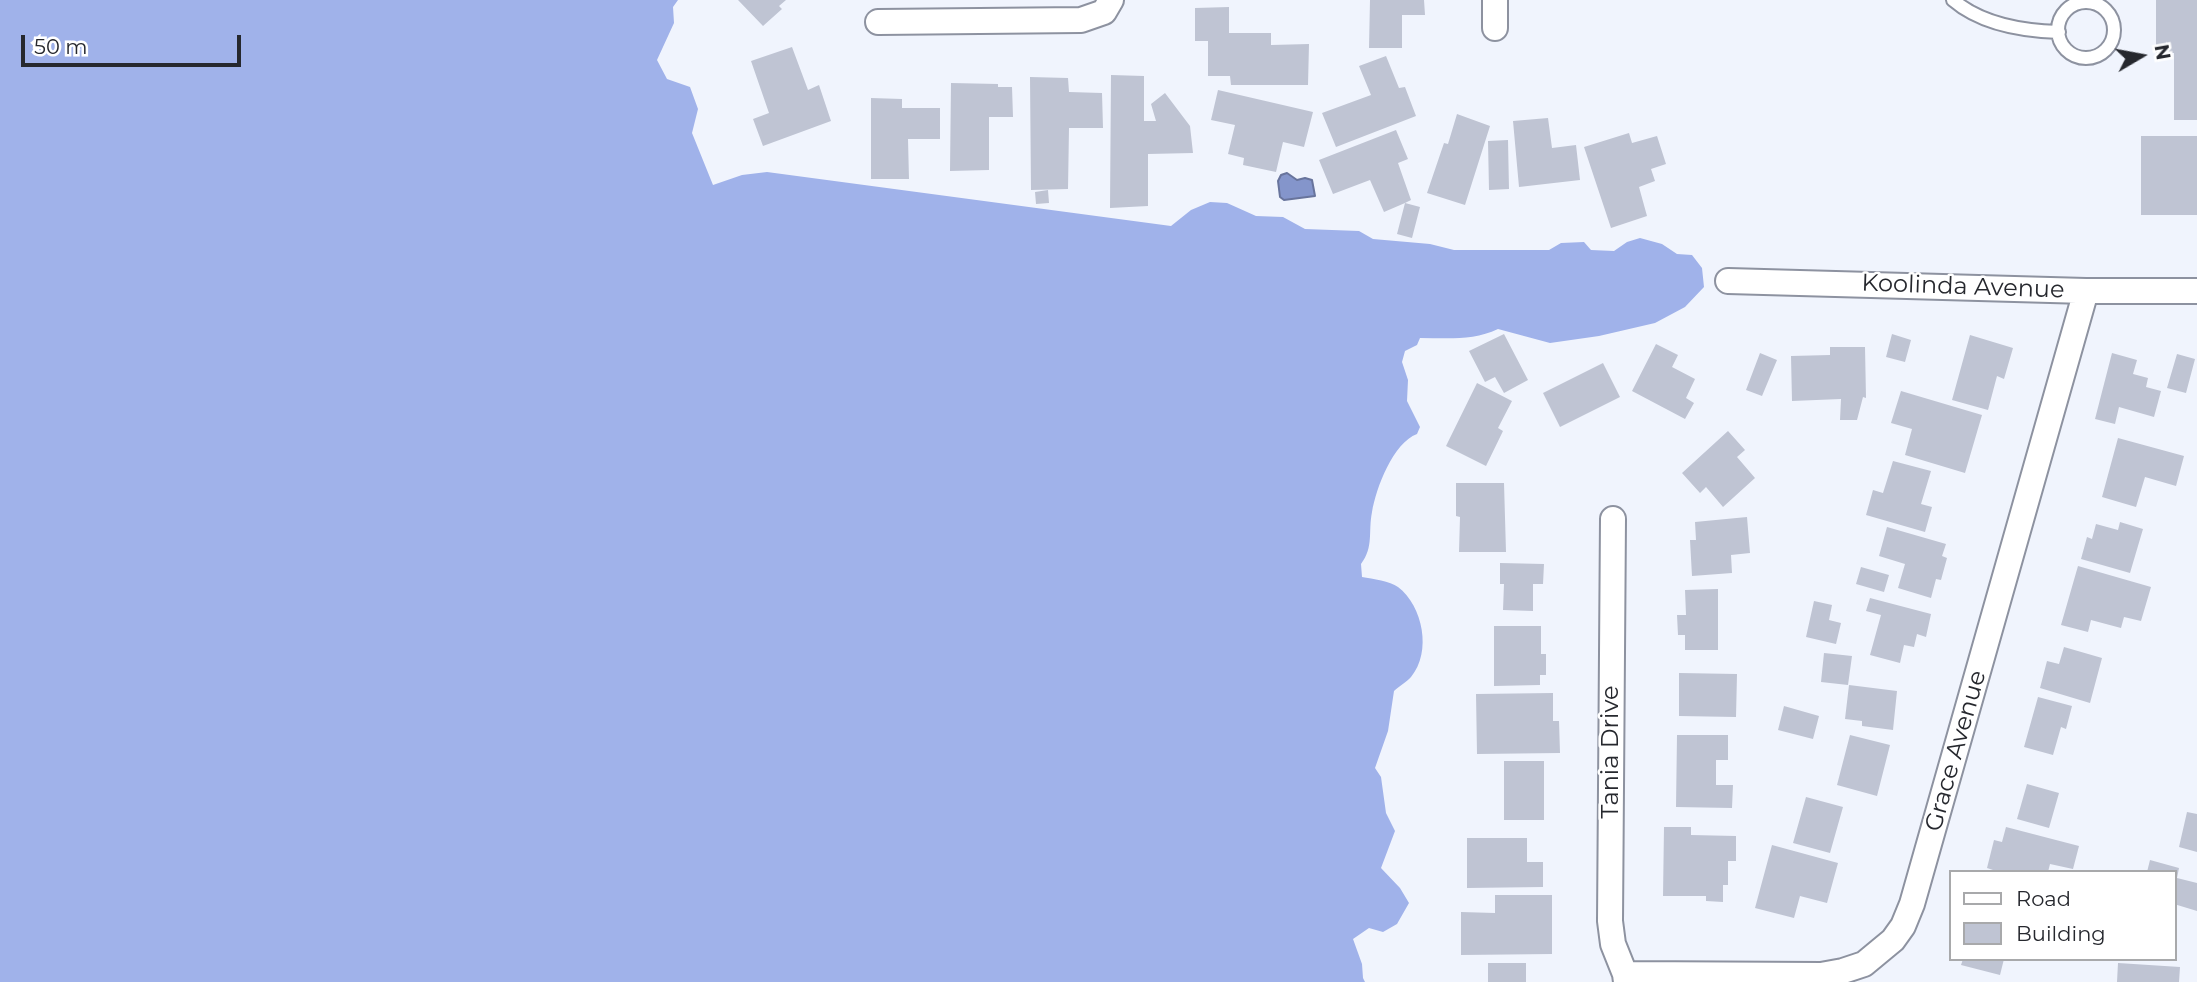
<!DOCTYPE html>
<style>
body{margin:0}
#map{position:relative;width:2197px;height:982px;overflow:hidden;background:#f0f4fd;font-family:Montserrat,sans-serif}
canvas{display:block}
.legend{position:absolute;left:1949px;top:870px;width:228px;height:91px;box-sizing:border-box;background:#fff;border:2px solid #a8a9ab;margin:0;padding:9px 12px;list-style:none;font-size:21px;color:#26282e}
.legend li{display:flex;align-items:center;gap:14px;height:35px}
.legend b{width:35px;border:2px solid #a8a9ab}
.north{position:absolute;left:2106px;top:21px;width:70px;height:70px;-webkit-text-stroke:5px #fff;paint-order:stroke;rotate:80deg;font-size:19px;font-weight:700;line-height:28px;text-align:center;color:#26282e}
.north::after{content:'';display:block;margin:auto;width:24px;height:32px;background:#26282e;clip-path:polygon(50% 0,100% 100%,50% 72%,0 100%)}
.scale{position:absolute;left:21px;top:35px;width:220px;height:32px;box-sizing:border-box;border:4px solid #26282e;border-top:0;padding-left:9px;font-size:21px;line-height:24px;white-space:nowrap;color:#26282e;-webkit-text-stroke:5px #fff;paint-order:stroke}
</style>
<div id="map">
<canvas width="2197" height="982"></canvas>
<ul class="legend">
<li><b style="height:9px;background:#fff"></b>Road</li>
<li><b style="height:19px;background:#bfc4d3"></b>Building</li>
</ul>
<div class="north">N</div>
<div class="scale">50 m</div>
</div>
<script>
const ctx = document.querySelector('canvas').getContext('2d');
ctx.lineJoin = 'round';
function fillPath(path, color) { ctx.fillStyle = color; ctx.fill(path, 'evenodd'); }
function stroke(path, color, width, dash) { ctx.strokeStyle = color; ctx.lineWidth = width; ctx.lineCap = dash ? 'butt' : 'round'; ctx.setLineDash(dash || []); ctx.stroke(path); }
function drawText(font, color, halo, rows, align = 'center') {
  ctx.font = font + ' Montserrat,sans-serif'; ctx.lineWidth = 5; ctx.setLineDash([]); ctx.textBaseline = 'middle'; ctx.strokeStyle = halo; ctx.fillStyle = color; for (const [text, x, y, turn = 0] of rows) {
    ctx.save(); ctx.translate(x, y); ctx.rotate((+turn || 0) * Math.PI / 180); ctx.textAlign = isNaN(turn) ? turn : align; if (halo) ctx.strokeText(text, 0, 0); ctx.fillText(text, 0, 0); ctx.restore();
  }
}
fillPath(new Path2D(`
 M0,0h678l-5,7 1,16 -17,37 10,19 23,8 8,22 -6,24 21,52 29,-10 25,-3 404,54 20,-16 19,-8 17,1 29,13 27,1 22,12 54,2 14,8 57,5 24,6h95l12,-7 23,-1 7,8 23,1 13,-9 13,-4 22,6 15,10 15,1 10,13 2,19 -19,20 -30,16 -56,13 -49,7 -52,-14c-25,12 -51,9 -78,9l-3,7 -12,6 -3,11 6,18 -1,21 13,26 -3,7c-24,9 -41,54 -45,78 -4,20 2,35 -11,52l1,13c11,2 28,4 36,10 25,19 34,65 13,90 -4,5 -12,9 -17,14l-6,40 -13,37 6,9 5,36 9,18 -14,37 19,20 9,15 -12,21 -14,8 -14,-4 -16,11 9,25 1,14 2,4h-1365z`), '#a0b2ea');
const water = new Path2D(`
 M1287,173l10,7 8,-2 7,2 3,16 -31,4 -4,-3 -2,-16 3,-6z`);
fillPath(water, '#8495cb');
stroke(water, '#68749c', 2);
fillPath(new Path2D(`
 M738,0h48l-7,6 3,3 -19,17z
 M1370,0h54l1,15h-23v33h-33z
 M2156,0h41v120h-23v-67h-18z
 M1229,7v26h42v12l38,-1 -1,41h-77l-1,-9h-22v-35h-13v-33z
 M792,47l16,43 11,-5 12,36 -68,25 -10,-27 16,-6 -18,-52z
 M1386,56l13,32 6,-1 11,29 -80,31 -14,-34 49,-18 -12,-29z
 M1111,75l33,1v45h12l-5,-17 14,-11 25,33 3,27 -45,1v52l-38,2z
 M1030,77l38,1 1,14 33,1 1,35h-34l-1,61 -37,1z
 M951,83l47,1v3h14l1,30h-24v53l-39,1z
 M1218,90l95,22 -9,35 -21,-5 -7,30 -33,-7 1,-7 -16,-4 7,-29 -24,-5z
 M871,98l31,1v9h38v31h-32l1,40h-38z
 M1457,114l33,12 -25,79 -38,-12 17,-50 4,1z
 M1548,118l4,30 24,-3 4,35 -61,7 -6,-66z
 M1396,130l12,29 -10,4 13,37 -6,3 15,4 -8,31 -15,-4 8,-31 -21,9 -14,-32 -37,14 -14,-34z
 M1629,133l3,10 25,-7 9,28 -15,5 4,12 -16,6 8,29 -36,12 -27,-81z
 M2141,136h56v79h-56z
 M1508,140l1,49 -20,1 -1,-49z
 M1048,190l1,13 -13,1 -1,-12z
 M1504,334l24,46 -24,13 -9,-16 -10,5 -16,-31z
 M1892,334l19,6 -6,22 -19,-5z
 M1970,335l43,13 -9,31 -7,-3 -9,34 -36,-10z
 M1656,344l22,11 -6,12 23,12 -9,19 8,5 -9,16 -53,-28z
 M1830,347h35l1,51 -3,-1 -6,23h-17l1,-21 -49,2 -1,-45 39,-1z
 M1760,353l17,7 -15,36 -16,-6z
 M2112,353l25,7 -4,14 15,4 -2,9 15,4 -7,26 -35,-10 -4,17 -20,-5z
 M2177,354l18,5 -9,34 -19,-5z
 M1603,363l17,34 -60,30 -17,-34z
 M1477,383l35,18 -14,27 5,3 -17,35 -40,-20z
 M1901,391l81,24 -17,58 -60,-18 7,-26 -21,-6z
 M1728,431l17,19 -8,7 18,21 -32,29 -17,-20 -6,6 -18,-20z
 M2118,438l66,18 -8,30 -31,-9 -9,30 -34,-10z
 M1893,461l38,10 -10,33 11,3 -7,25 -59,-17 7,-25 10,3z
 M1456,483h48l2,69h-47l1,-35 -4,-1z
 M1747,517l3,36 -19,2 1,18 -40,3 -2,-36h6l-1,-18z
 M2120,522l23,7 -13,44 -49,-14 6,-22 5,2 4,-15 22,6z
 M1887,527l59,17 -4,12 5,2 -6,22 -5,-1 -5,19 -33,-10 7,-24 -26,-8z
 M1500,563l44,1 -1,20h-10v27l-30,-1 1,-26h-4z
 M2078,566l73,21 -10,34 -17,-4 -3,11 -30,-8 -3,12 -27,-7z
 M1861,567l28,8 -5,17 -28,-8z
 M1718,589v61h-33v-15h-7l-1,-20h9l-1,-25z
 M1870,598l61,16 -5,23 -9,-3 -3,13 -10,-2 -4,18 -30,-8 11,-40 -15,-4z
 M1814,601l18,4 -3,15 12,3 -5,21 -30,-7z
 M1494,626h47v28h5v21h-6v10l-46,1z
 M2064,647l38,11 -12,45 -50,-15 7,-27 12,3z
 M1824,653l28,3 -4,29 -27,-3z
 M1679,673l58,1 -1,43 -57,-1z
 M1849,685l48,6 -4,39 -31,-4v-5l-17,-2z
 M1553,693v28h6l1,32 -83,1 -1,-60z
 M2038,697l34,9 -6,23 -5,-2 -8,28 -29,-8z
 M1784,706l35,10 -6,23 -35,-9z
 M1677,735h51v25h-12v25h17l-1,23 -56,-1z
 M1850,735l40,10 -13,51 -40,-11z
 M1504,761h40v59h-40z
 M2027,784l32,9 -10,35 -32,-9z
 M1806,797l37,10 -13,46 -37,-10z
 M2187,812l10,2v38l-18,-5z
 M1664,827h27v8l45,1v25h-8v24h-5v17l-17,-1v-5h-43z
 M2006,827l73,19 -6,23 -23,-5 -2,8h-49l-12,-4 7,-28 8,2z
 M1467,838h60v24h16v25l-76,1z
 M1772,845l66,18 -11,40 -27,-7 -6,22 -39,-10z
 M2150,860l29,8 -2,10 20,5v28l-23,-7v-32h-27z
 M1495,895h57v59l-91,1v-43l34,1z
 M1963,959h41l-4,16 -39,-10z
 M1488,963h38v19h-38z
 M2118,963l62,4 -1,15h-62z`), '#bfc4d3');
const service = new Path2D(`
 M1953,0c28,24 70,31 106,32
 M2058 30a28 28 0 1 1 56 0a28 28 0 1 1-56 0Z`);
const minor = new Path2D(`
 M878,22l203,-2 23,-8 7,-12
 M1495,28v-28
 M1728,281l358,10h111
 M1613,519l-3,402 3,23 12,30 1,8
 M1625,974l196,1 22,-4 21,-7 29,-24 10,-14 9,-22 174,-613`);
stroke(service, '#8d92a0', 16);
stroke(minor, '#8d92a0', 28);
stroke(service, '#fff', 12);
stroke(minor, '#fff', 24);
drawText('24px', '#26282e', '#fff', [
 ["Koolinda Avenue",1963,287,2],
 ["Grace Avenue",1956,751,-74],
 ["Tania Drive",1611,752,-90]
]);
</script>
